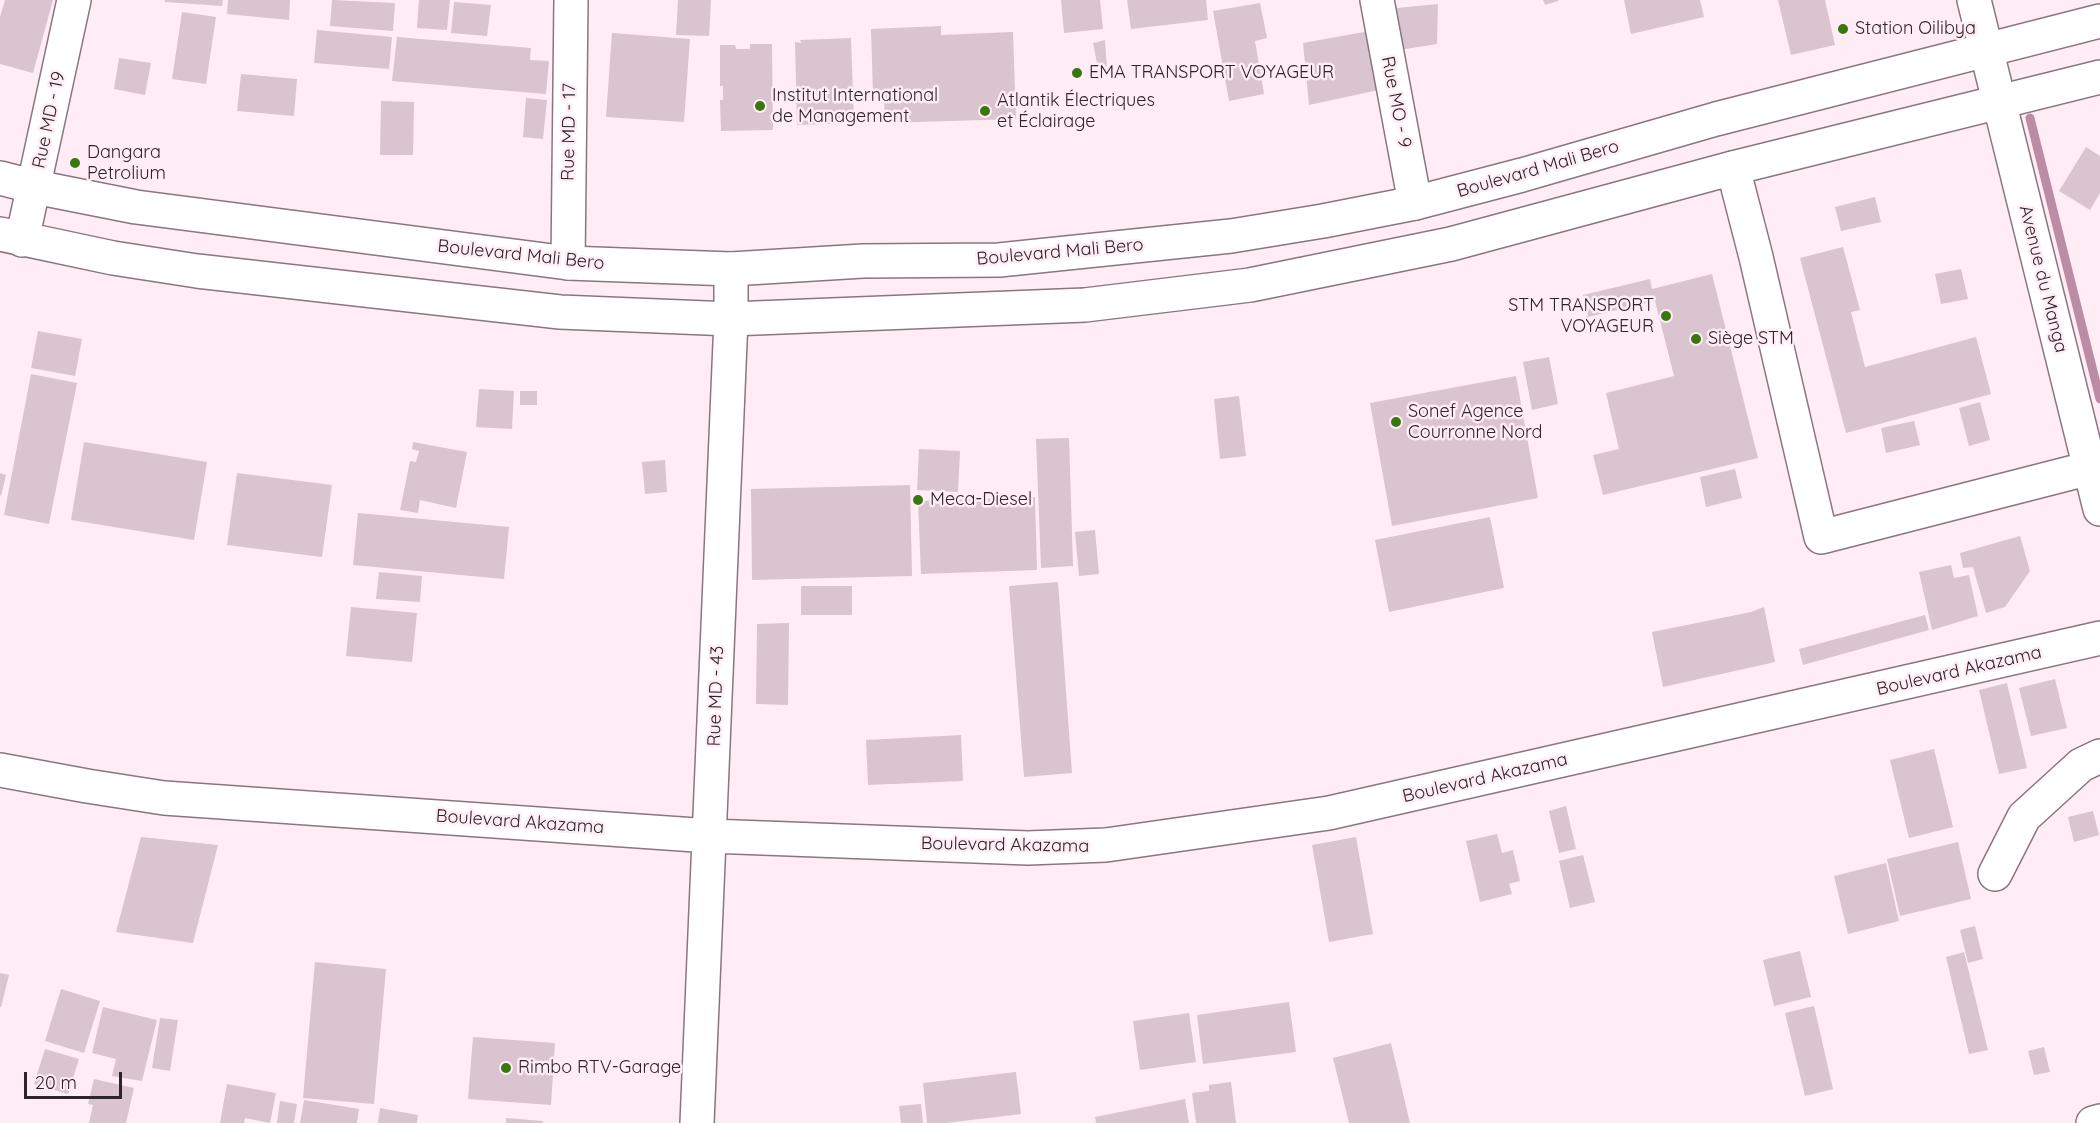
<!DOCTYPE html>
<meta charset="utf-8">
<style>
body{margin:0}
#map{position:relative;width:2100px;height:1123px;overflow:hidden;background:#ffecf5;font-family:Quicksand,sans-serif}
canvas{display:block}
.scale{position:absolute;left:24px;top:1072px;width:98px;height:27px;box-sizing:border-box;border:3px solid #2d2529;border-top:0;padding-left:8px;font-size:18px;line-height:21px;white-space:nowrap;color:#2d2529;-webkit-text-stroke:4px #ffecf5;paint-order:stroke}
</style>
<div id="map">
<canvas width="2100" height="1123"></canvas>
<div class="scale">20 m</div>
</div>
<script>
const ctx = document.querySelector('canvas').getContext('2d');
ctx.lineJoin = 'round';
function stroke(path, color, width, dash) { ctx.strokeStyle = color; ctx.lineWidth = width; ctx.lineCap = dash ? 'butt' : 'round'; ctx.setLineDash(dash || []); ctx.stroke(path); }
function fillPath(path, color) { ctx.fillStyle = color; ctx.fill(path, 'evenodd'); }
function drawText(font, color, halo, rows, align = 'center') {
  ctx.font = font + ' Quicksand,sans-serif'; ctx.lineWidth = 5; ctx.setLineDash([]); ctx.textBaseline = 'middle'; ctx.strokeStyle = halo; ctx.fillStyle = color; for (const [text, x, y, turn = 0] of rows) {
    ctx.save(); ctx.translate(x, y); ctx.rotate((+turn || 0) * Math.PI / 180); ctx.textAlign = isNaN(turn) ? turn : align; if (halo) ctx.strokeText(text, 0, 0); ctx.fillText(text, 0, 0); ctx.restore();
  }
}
stroke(new Path2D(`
 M2030,118l70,281`), '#bc8ca5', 9);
fillPath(new Path2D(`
 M5,0h48l-20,73 -33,-9v-47z
 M165,0h58l-1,6 -57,-4z
 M228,0h62l-1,20 -62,-6z
 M332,0l63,3 -2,28 -63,-5z
 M419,0h31l-3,30 -30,-2z
 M678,0h33l-2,36 -33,-1z
 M1061,0h39l3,29 -39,4z
 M1127,0h79l2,20 -77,9z
 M1543,0h15v1l-13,4z
 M1624,0h76l4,17 -73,17z
 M1778,0h47l10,45 -44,10z
 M454,2l37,3 -4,31 -36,-3z
 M1260,3l7,35 -12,3 9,53 -35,7 -16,-90z
 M1438,4l-1,40 -44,7 4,-43z
 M182,12l34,5 -10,67 -34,-5z
 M941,26v9l72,-3 3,87 -131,4 -1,-29h-11l-2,-65z
 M317,30l75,7 -3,32 -75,-6z
 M1375,30l8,59 -74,16 -6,-62z
 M612,33l78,6 -6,83 -78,-5z
 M397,37l134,11 -1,12 19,1 -3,33 -154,-13z
 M851,38l3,85 -57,2 -2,-83 6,1 -1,-3z
 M1105,40l2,29 -9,-1 -5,-25z
 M750,44h22l1,86 -52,1 -1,-31h3v-14h-3v-41h15l1,4h14z
 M119,58l32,5 -6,32 -31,-6z
 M241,74l56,5 -3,37 -57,-5z
 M526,98l21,2 -4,39 -20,-2z
 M381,101l33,1 -1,53h-33z
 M2086,147l14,9v37l-10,17 -31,-19z
 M1875,197l6,25 -40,9 -6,-24z
 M1843,247l17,63 -9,2 14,55 111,-30 15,57 -145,39 -46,-175z
 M1961,269l7,30 -27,5 -6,-30z
 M1712,274l46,184 -155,37 -10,-40 26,-6 -13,-56 68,-17 -19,-75 -67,16 -5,-22 67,-16 2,10z
 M38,331l44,8 -7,37 -44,-8z
 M1549,357l9,47 -26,6 -9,-48z
 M31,374l46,9 -28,141 -45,-9z
 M1516,376l22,122 -146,28 -22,-123z
 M479,389l35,2 -2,38 -36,-2z
 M520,391h17v14h-17z
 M1239,396l7,60 -26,3 -6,-60z
 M1980,402l10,38 -21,6 -10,-38z
 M1914,421l6,24 -34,8 -5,-25z
 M1069,438l4,128 -32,2 -5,-129z
 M84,442l123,20 -13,78 -123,-20z
 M413,442l54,10 -11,56 -36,-8 -2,13 -18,-3 10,-49 6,1 3,-11 -7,-2z
 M919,449l41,2 -2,41 -41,-2z
 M665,460l2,32 -22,2 -3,-32z
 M1735,469l7,29 -36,9 -6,-30z
 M0,473l6,2 -5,21 -1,-1z
 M237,473l95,12 -10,72 -95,-12z
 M910,485l2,91 -160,4 -1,-91z
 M1035,497l2,73 -116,4 -3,-73z
 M358,513l151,14 -5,52 -151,-14z
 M1490,517l14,71 -115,24 -14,-72z
 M1095,530l4,44 -20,2 -4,-44z
 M2020,536l10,35 -25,36 -19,6 -13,-46 -10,1 -3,-15z
 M1951,565l3,13 15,-3 9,41 -46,14 -13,-58z
 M379,572l43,4 -2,26 -44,-3z
 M1058,582l14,191 -48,4 -15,-191z
 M801,586h51v29h-51z
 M351,607l66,6 -5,49 -66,-6z
 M1764,607l11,55 -112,25 -11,-55 99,-20z
 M1925,615l4,15 -126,35 -4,-16z
 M789,623l-1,82 -32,-1 1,-80z
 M2055,679l12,49 -36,8 -12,-48z
 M2007,683l20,85 -28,6 -20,-84z
 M961,735l2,46 -95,4 -2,-45z
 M1934,749l19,78 -44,11 -19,-78z
 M1566,806l10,43 -17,4 -10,-42z
 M2093,811l6,24 -25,7 -6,-25z
 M1497,834l5,19 11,-3 7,31 -11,3 3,10 -32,8 -14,-61z
 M141,837l77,8 -25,98 -77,-11z
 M1356,837l17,97 -44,8 -17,-97z
 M1958,842l13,57 -71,17 -13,-57z
 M1583,855l12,47 -25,6 -11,-47z
 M1886,863l13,58 -51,13 -14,-58z
 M1975,926l8,33 -15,4 -8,-33z
 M1800,951l11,46 -37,9 -11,-46z
 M1964,952l24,98 -19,4 -23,-97z
 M315,962l71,7 -12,135 -71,-6z
 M0,973l9,2 -8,32h-1z
 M61,989l39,12 -16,52 -39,-12z
 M1289,1002l7,50 -93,12 -6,-49z
 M1814,1006l19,83 -28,7 -20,-83z
 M103,1007l54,13 -15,61 -30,-5 4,-17 -24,-6z
 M1189,1013l7,49 -56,8 -7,-49z
 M160,1018l18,2 -8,51 -18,-3z
 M473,1037l82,6 -4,62 -83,-6z
 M1391,1043l19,80h-61l-16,-65z
 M2044,1047l6,25 -16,3 -6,-24z
 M45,1049l34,10 -11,35 -34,-10z
 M1016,1072l5,42 -75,9h-19l-4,-40z
 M94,1079l40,9 -8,35h-37l4,-18 -5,-1z
 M1231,1082l5,41h-40l-4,-30 17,-2v-6z
 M227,1084l49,9 -6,30 -25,-5 -1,5h-24z
 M1185,1099l4,24h-93l-1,-6z
 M304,1100l55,9 -2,14h-57z
 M280,1101l17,3 -3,19h-17z
 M921,1104l2,19h-22l-2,-17z
 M380,1108l38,7 -1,8h-39z
 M506,1118l37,3v2h-37z`), '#dac4cf');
const minor = new Path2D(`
 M1377,0l38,203
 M1974,0l126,509
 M1733,168l23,89 65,280 269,-69
 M22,240l52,-240
 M568,263l3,-263
 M0,770l87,16 77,12 546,38 318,12 78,-3 223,-32 771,-175
 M1995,874l29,-57 57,-52 19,-9
 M697,1123l34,-804v-50
 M2093,1123l7,-2`);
const major = new Path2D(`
 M0,178l35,9 101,20 432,56 163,6 132,-8 136,-1 232,-24 92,-15 92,-18 107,-28 194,-56 384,-98
 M0,234l113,24 84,13 363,41 171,7 354,-14 165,-20 201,-41 282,-76 367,-91`);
stroke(minor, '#8a7680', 36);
stroke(major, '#8a7680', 36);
stroke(minor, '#fff', 33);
stroke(major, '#fff', 33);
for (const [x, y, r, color] of [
 [1843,29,6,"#397711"],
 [1077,73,6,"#397711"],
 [760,106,6,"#397711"],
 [985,111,6,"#397711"],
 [75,163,6,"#397711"],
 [1666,316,6,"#397711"],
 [1696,339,6,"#397711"],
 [1396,422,6,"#397711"],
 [918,500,6,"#397711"],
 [506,1068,6,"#397711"]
]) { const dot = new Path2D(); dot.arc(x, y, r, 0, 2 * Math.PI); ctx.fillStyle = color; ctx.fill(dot); stroke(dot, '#ffecf5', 2); }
drawText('18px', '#2d2529', '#ffecf5', [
 ["Station Oilibya",1855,29],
 ["EMA TRANSPORT VOYAGEUR",1089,73],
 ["Institut International",772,96],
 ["de Management",772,117],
 ["Atlantik Électriques",997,101],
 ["et Éclairage",997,122],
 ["Dangara",87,153],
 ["Petrolium",87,174],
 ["STM TRANSPORT",1654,306,"right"],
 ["VOYAGEUR",1654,327,"right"],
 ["Siège STM",1708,339],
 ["Sonef Agence",1408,412],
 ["Courronne Nord",1408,433],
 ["Meca-Diesel",930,500],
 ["Rimbo RTV-Garage",518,1068]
], 'left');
drawText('18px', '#2d2529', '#ffecf5', [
 ["Rue MO - 9",1396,102,79],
 ["Rue MD - 19",49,120,-78],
 ["Rue MD - 17",569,132,-89],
 ["Boulevard Mali Bero",1538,169,-16],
 ["Boulevard Mali Bero",1060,252,-5],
 ["Boulevard Mali Bero",521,255,6],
 ["Avenue du Manga",2043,279,76],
 ["Boulevard Akazama",1959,671,-13],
 ["Rue MD - 43",716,696,-88],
 ["Boulevard Akazama",1485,778,-13],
 ["Boulevard Akazama",520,822,4],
 ["Boulevard Akazama",1005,845,1]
]);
</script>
